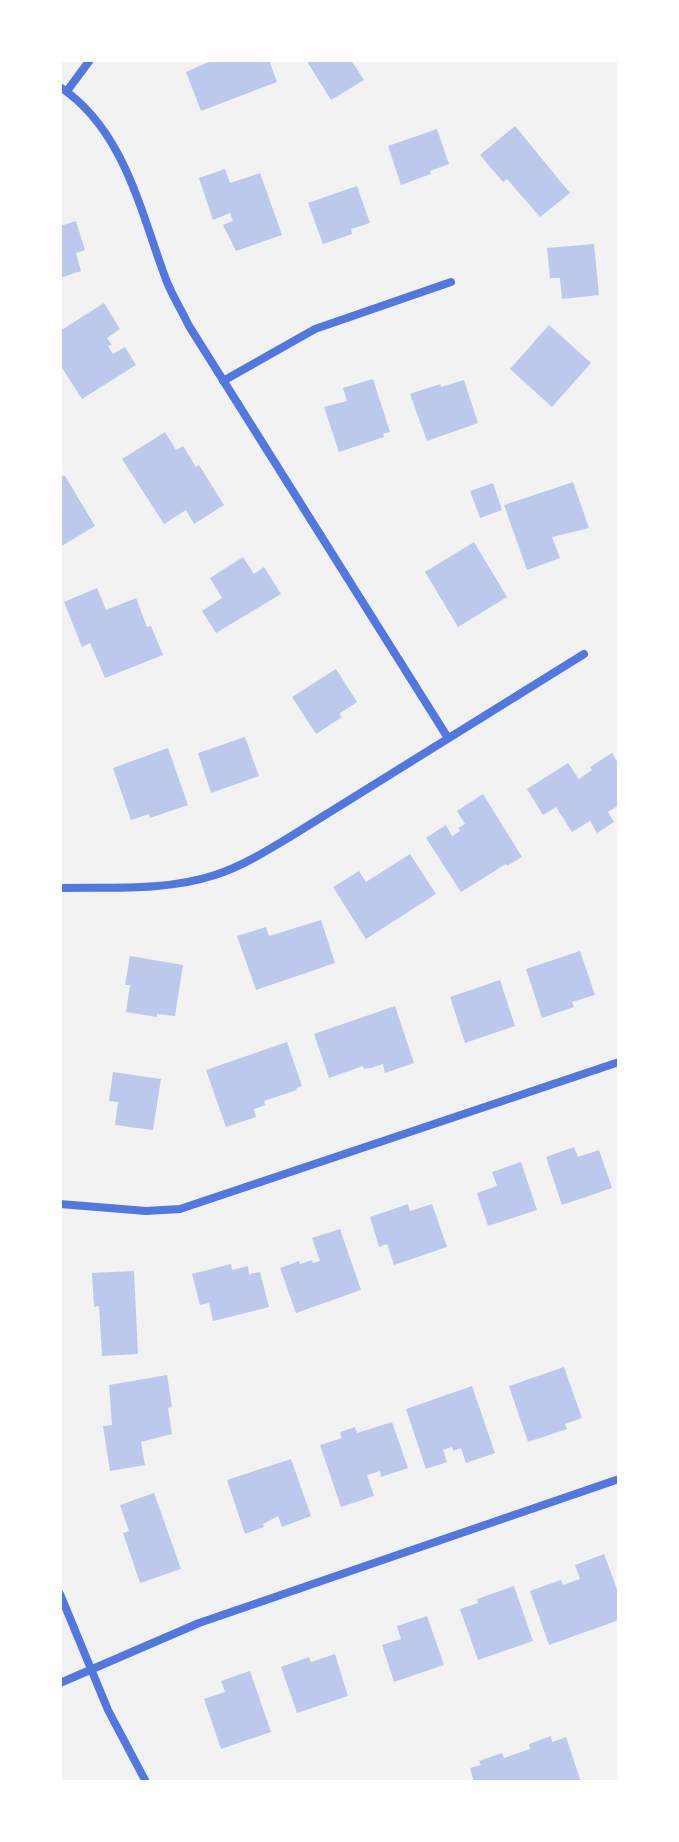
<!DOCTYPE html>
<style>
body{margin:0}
#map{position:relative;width:679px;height:1842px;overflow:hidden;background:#f2f2f2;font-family:Overpass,sans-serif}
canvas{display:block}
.frame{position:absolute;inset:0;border:62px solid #fff;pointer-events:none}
</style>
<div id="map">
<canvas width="679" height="1842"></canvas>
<div class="frame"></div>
</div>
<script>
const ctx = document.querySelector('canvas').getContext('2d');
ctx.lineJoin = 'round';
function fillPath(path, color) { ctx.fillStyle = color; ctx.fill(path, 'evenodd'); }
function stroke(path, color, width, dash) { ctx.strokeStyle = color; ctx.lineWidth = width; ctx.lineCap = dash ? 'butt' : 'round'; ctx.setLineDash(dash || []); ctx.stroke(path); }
fillPath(new Path2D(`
 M213,60h56l8,22 -76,29 -15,-39z
 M313,60h38l13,20 -33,20 -23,-37z
 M515,126l55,67 -30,24 -33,-38 -4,3 -23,-27z
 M437,129l12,35 -19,7 1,3 -30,11 -13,-39z
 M225,169l5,14 30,-10 22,62 -46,16 -13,-26 10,-4 -3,-8 -17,7 -14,-42z
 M357,186l13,37 -19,6 1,5 -29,10 -15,-41z
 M76,221l9,29 -9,3 5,18 -21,7v-52z
 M594,244l5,51 -37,4 -2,-21h-10l-3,-30z
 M104,303l16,26 -13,9 5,7 -4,1 5,8 12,-7 11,18 -54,34 -22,-34v-34z
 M549,325l42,38 -39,44 -42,-38z
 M373,379l17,53 -7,2 1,3 -45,15 -15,-45 23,-6 -4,-13z
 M464,380l14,43 -51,18 -17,-47 30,-10 1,3z
 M165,432l11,18 7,-4 13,21 3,-2 25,40 -30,19 -8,-14 -22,14 -42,-65z
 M60,475l5,1 30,50 -35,21z
 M573,482l16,46 -37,9 8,21 -33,12 -23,-65z
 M493,483l9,27 -22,8 -10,-27z
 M474,542l33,55 -49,30 -33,-55z
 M243,557l11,17 10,-7 17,27 -65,39 -14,-22 20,-13 -12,-20z
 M97,588l9,22 30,-12 11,29 4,-1 12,29 -58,23 -15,-35 -8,4 -18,-45z
 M336,669l21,33 -18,12 3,3 -26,17 -24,-37z
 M245,737l14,39 -48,17 -13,-40z
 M168,748l20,57 -38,13 -1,-4 -18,6 -18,-52z
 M612,753l7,12v40l-11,7 6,10 -17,11 -7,-12 -18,11 -16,-25 -13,8 -16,-26 41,-26 11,16 13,-9 -2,-3z
 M483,794l39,63 -15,9 -1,-2 -45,28 -35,-54 20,-13 6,11 8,-5 -2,-3 7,-4 -8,-13z
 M410,854l26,40 -70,45 -33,-52 26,-16 7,11z
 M321,920l14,43 -79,27 -19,-54 29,-9 3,9z
 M580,951l15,44 -23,7 2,5 -32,11 -16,-49z
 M130,956l53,9 -8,51 -18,-2v3l-31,-5 4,-27h-5z
 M500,980l15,46 -50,17 -15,-46z
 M395,1006l19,57 -29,10 -2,-9 -12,4 -7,1 -1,-3 -34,12 -15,-44z
 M287,1042l15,44 -6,2 1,2 -33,11 1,4 -11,4 2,8 -30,10 -20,-57z
 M113,1072l48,7 -8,51 -38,-5 3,-23 -9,-1z
 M574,1147l4,10 21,-7 13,38 -50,17 -16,-48z
 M521,1162l16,48 -49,16 -11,-33 20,-7 -5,-14z
 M408,1204l2,7 22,-7 15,43 -53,18 -7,-21 -8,3 -9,-30z
 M340,1229l21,61 -65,23 -16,-45 19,-7 1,3 12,-4 1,3 7,-2 -8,-23z
 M231,1264l1,6 16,-4 1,8 11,-2 9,35 -56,14 -4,-18 -9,2 -8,-31z
 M134,1271l4,83 -36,2 -3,-50 -5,1 -2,-34z
 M564,1367l18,51 -17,6 2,5 -39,13 -19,-56z
 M167,1375l5,32 -4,1 4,26 -31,8 4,23 -35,6 -7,-45 9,-1 -3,-40z
 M472,1386l23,67 -29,10 -5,-15 -8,3 -1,-4 -9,3 4,12 -21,7 -20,-60z
 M392,1422l16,46 -27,9 -1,-6 -13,4 7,21 -33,11 -21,-62 22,-7 -2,-6 15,-5 2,6z
 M291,1459l20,57 -29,11 -4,-11 -15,8 1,3 -19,7 -18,-54z
 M154,1493l27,76 -41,14 -17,-50 6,-2 -9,-26z
 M604,1554l15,41v25l-70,25 -19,-54 31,-11 2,5 17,-6 -5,-14z
 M514,1586l19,55 -55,19 -18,-51 18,-6 -1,-4z
 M427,1616l17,49 -50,17 -12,-37 19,-6 -4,-13z
 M335,1654l13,42 -51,17 -16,-46 28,-10 2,5z
 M250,1671l21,61 -50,17 -17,-50 21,-7 -4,-11z
 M551,1736l1,6 14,-5 15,45h-107l-4,-14 11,-3 -2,-4 23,-8 2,5 26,-9 -1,-5z`), '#bdc9ec');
stroke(new Path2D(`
 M60,87c65,43 81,127 107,195 6,15 15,29 22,44l259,412
 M67,91l23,-31
 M223,381l92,-52 136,-47
 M60,888c51,-1 107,3 155,-13 28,-9 53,-25 78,-40l291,-181
 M60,1204l86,7 34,-2 439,-147
 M60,1594l48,116 38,72
 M60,1683l139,-60 420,-144`), '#5277de', 8);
</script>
